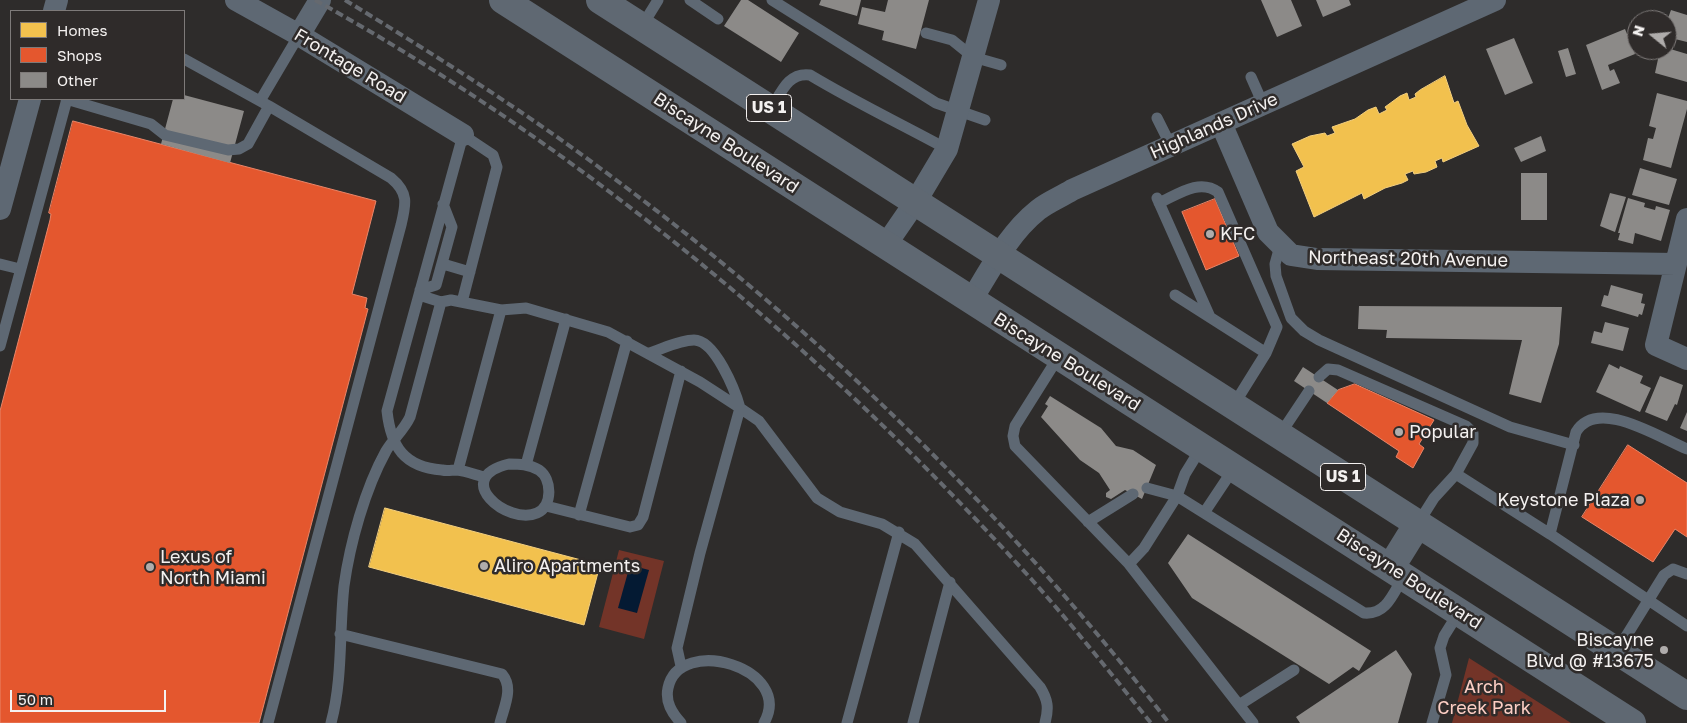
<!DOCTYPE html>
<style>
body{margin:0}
#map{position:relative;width:1687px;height:723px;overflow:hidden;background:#2e2c2b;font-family:"Golos Text",sans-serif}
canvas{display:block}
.legend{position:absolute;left:10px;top:10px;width:175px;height:90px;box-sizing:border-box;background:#2f2b2a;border:1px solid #7e7a79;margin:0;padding:6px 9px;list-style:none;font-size:15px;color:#f4f1f0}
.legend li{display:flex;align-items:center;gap:10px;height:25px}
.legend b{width:25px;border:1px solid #7e7a79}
.north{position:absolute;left:1627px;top:10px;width:50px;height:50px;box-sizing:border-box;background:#2f2b2a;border:1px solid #7e7a79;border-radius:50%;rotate:287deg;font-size:14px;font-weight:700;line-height:20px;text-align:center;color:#f4f1f0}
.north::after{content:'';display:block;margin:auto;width:18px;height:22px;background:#afacab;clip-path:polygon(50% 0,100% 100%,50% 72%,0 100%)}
.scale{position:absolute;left:10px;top:690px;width:156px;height:22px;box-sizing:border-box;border:2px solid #f4f1f0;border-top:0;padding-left:6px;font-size:15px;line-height:18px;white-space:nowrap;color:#f4f1f0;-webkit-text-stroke:4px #2f2b2a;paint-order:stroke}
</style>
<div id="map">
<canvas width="1687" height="723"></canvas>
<ul class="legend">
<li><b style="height:14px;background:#f2c14e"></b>Homes</li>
<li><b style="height:14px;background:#e4572e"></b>Shops</li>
<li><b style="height:14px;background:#8c8a88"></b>Other</li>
</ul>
<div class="north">N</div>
<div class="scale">50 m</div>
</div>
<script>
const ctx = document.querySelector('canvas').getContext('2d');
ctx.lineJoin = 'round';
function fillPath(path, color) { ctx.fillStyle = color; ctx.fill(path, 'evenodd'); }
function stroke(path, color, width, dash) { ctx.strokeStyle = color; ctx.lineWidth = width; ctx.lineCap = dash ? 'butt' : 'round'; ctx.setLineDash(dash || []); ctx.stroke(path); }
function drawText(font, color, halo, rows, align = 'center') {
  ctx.font = font + ' "Golos Text",sans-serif'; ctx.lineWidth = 5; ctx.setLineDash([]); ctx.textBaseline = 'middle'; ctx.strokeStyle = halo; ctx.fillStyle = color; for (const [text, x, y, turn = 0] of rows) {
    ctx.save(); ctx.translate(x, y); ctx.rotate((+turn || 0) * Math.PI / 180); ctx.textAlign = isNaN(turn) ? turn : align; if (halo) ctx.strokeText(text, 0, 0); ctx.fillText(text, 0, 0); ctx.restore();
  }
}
fillPath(new Path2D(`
 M619,550l45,11 -20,78 -45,-12z
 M1469,658l102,65h-119z`), '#733428');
fillPath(new Path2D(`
 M630,565l19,5 -12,43 -19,-5z`), '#041a33');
const homes = new Path2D(`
 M1445,76l9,27 4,-2 9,24 12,21 -36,16 -1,-4 -7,3 2,6 -11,5 -12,2 -1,-3 -8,3 3,6 -6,3 -17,5 -21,11 -2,-6 -48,24 -18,-46 8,-4 -12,-23 18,-8 15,-3 2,3 8,-3 -3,-6 23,-8 13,-9 8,-3 3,7 8,-4 -2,-3 15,-11 7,-3 2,7 7,-3 -1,-3 5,-4z
 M385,508l215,57 -16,60 -215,-58z`);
fillPath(homes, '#f2c14e');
stroke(homes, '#f3cf7f', 1);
const shops = new Path2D(`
 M73,121l303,80 -24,93 15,4 -2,10 3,1 -109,414h-259v-312l50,-191 1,-6 -2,-1z
 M1215,199l24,57 -33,14 -24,-58z
 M1355,384l79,36 -15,24 5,4 -11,20 -17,-11 3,-6 -72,-48 11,-13z
 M1628,445l59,38v54l-12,-8 -22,33 -71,-45z`);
fillPath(shops, '#e4572e');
stroke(shops, '#e98568', 1);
fillPath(new Path2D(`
 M741,0h7l51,33 -18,29 -57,-36z
 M821,0h40l-4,16 -38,-11z
 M888,0h41l-13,49 -34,-9 2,-9 -26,-7 4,-17 23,5z
 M1261,0h30l11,26 -25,11z
 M1316,0h33l2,5 -28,12z
 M1671,10l16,5v27l-20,-5v-16z
 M1625,29l10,25 -27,11 2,6 4,-2 6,14 -18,7 -16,-45z
 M1514,38l19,45 -28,12 -19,-46z
 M1568,48l8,26 -10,3 -8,-26z
 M1667,48l20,6v28l-32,-9 5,-23h7z
 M1657,93l30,8v8l-16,59 -28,-8 5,-22 5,1 3,-11 -7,-2z
 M184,95l60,16 -14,52 -69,-19 12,-45h11z
 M1541,136l5,15 -25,11 -7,-14z
 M1640,168l37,11 -8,26 -37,-10z
 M1521,173h26v47h-26z
 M1610,193l16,4 -11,35 -15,-6z
 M1628,198l17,5 -1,4 11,3 1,-4 14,4 -9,31 -26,-8 -2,11 -15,-4 2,-7h-2z
 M1611,285l32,9 -2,9 4,1 -3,11 -3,-1 -1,3 -37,-11 3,-11 4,1z
 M1359,306l203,1 -3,37 -18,59 -32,-9 13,-54 -136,-2 1,-8 -29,-1z
 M1605,322l24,6 -6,23 -32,-8 3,-12 8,2z
 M1609,364l10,5 1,-3 23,10 -3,7 11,5 -11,24 -44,-20z
 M1303,367l35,23 -11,13 -33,-22z
 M1660,376l23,9 -6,20 -2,-1 -8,17 -22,-9z
 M1050,396l51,32 15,18 17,4 23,15 -14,34 -17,-9 -14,9 -5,-2v-4l4,-3 -11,-17 -19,-13 -39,-43 7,-11 -3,-2z
 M1687,412v19l-7,-3z
 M1188,534l183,117 -12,20 -6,-4 -24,17 -137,-86 -24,-35z
 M1396,650l16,24 -14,49h-98l-4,-6z`), '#8c8a88');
stroke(new Path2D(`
 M690,0l28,19
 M772,0l164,103 49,17
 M642,26l16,-26
 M926,33l26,7 21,17 28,8
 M184,59l85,47 122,72c18,15 15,26 10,47l-133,498
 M1251,77l12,27
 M66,99l85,25 14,11 63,15 11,-1 9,-5 21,-38
 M260,101l39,-66
 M771,109c10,-16 17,-37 39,-34 45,27 91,49 137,74
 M1157,118l14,28
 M1157,198l53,119
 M1159,203c18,-8 40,-25 59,-11l59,135 -11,26 -33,53
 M1280,246l-5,18 1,12 15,42 13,13 15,9 191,87 64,18
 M0,264l20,5
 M443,264l27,8
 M420,290l16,-5 16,-58 -9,-23
 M419,295l22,7 10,-2 50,10 25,-2 82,24 92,50 40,26 -40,145 -23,95 4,18
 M1175,295l91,58
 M462,302l35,-135 -4,-12 -30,-20 -76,276c4,36 17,56 55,59 5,1 10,0 15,0 9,1 19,5 27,7
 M0,346l67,-247
 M649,353c13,-4 31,-13 45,-13 21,0 41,50 46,68l19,13 58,77 23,14 42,12 33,20 125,143c8,13 9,21 5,36
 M1059,356l-44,70 -2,10 2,10 114,118 124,159
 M1319,377l9,-8 10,1 128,56 7,7v10l-17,31
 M1279,436l30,-45
 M1687,449c-29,-12 -90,-52 -111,-17l-26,102 137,92
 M509,464c10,0 20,0 30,6 13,9 14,36 -2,43 -29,13 -87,-35 -28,-49z
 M526,465l40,-146
 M458,470l43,-160
 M1147,488l30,8 187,117c22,2 29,-19 39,-36
 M546,506l84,21 8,-2 5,-8 38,-146
 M1204,513l30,-45
 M579,515l48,-174
 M1088,522l45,-28
 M1417,525l17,-27 22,-24 94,60
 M1129,564l15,-16 33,-52 8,-22 16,-26
 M340,634l162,40c12,14 2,33 -2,49
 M1617,651l47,-76 9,-6 14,5
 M1239,705l55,-35
 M331,723c12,-44 8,-92 13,-137 6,-43 21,-97 42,-135 7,-12 18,-21 24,-34l31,-115
 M681,723c-9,-10 -16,-21 -13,-35 11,-54 127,-20 96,35
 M847,723l52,-191
 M913,723l37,-141
 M1432,723l14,-48 -6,-27 4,-12 15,-24`), '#5e6873', 11);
stroke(new Path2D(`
 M236,0l63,35 164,100
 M54,11l3,-11
 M299,35l21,-35
 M1221,123l47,109 23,23 26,4 359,5
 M0,209l30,-110
 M1687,219l-31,126 31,14
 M885,246l31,-45 31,-52 42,-149
 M971,301c19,-31 38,-68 67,-91 10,-8 23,-13 34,-20l423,-190`), '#5e6873', 22);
stroke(new Path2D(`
 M503,0l1129,723
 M600,0l1087,696
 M1391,567l26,-42`), '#5f6872', 28);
stroke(new Path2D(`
 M315,0c269,149 512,353 718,581 41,46 79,94 118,142
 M345,0c88,54 176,109 259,171 213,157 403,343 565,552`), '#65696f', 4, [8, 4]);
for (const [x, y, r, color] of [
 [1210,234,5,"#afacab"],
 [1399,432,5,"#afacab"],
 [1640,500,5,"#afacab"],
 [484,566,5,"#afacab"],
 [150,567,5,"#afacab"],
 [1664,650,5,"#afacab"]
]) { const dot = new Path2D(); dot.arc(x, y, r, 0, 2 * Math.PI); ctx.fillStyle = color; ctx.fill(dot); stroke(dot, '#2f2b2a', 2); }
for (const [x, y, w] of [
 [769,108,45],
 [1343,477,45]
]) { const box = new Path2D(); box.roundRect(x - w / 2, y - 13.5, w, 27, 4); ctx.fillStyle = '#2f2b2a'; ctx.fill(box); stroke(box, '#f4f1f0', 1); }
drawText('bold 16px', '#f4f1f0', null, [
 ["US 1",769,108],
 ["US 1",1343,477]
]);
drawText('18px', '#f4f1f0', '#2f2b2a', [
 ["Frontage Road",350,66,31],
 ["Highlands Drive",1214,126,-24],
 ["Biscayne Boulevard",726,143,33],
 ["Northeast 20th Avenue",1408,259,1],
 ["Biscayne Boulevard",1067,362,32],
 ["Biscayne Boulevard",1409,579,33]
]);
drawText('18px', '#f4f1f0', '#2f2b2a', [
 ["KFC",1220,234],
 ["Popular",1409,432],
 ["Keystone Plaza",1630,500,"right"],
 ["Lexus of",160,557],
 ["North Miami",160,578],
 ["Aliro Apartments",494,566],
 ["Biscayne",1654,640,"right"],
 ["Blvd @ #13675",1654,661,"right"]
], 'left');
drawText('18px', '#fccec4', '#2f2b2a', [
 ["Arch",1484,687],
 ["Creek Park",1484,708]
]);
</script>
